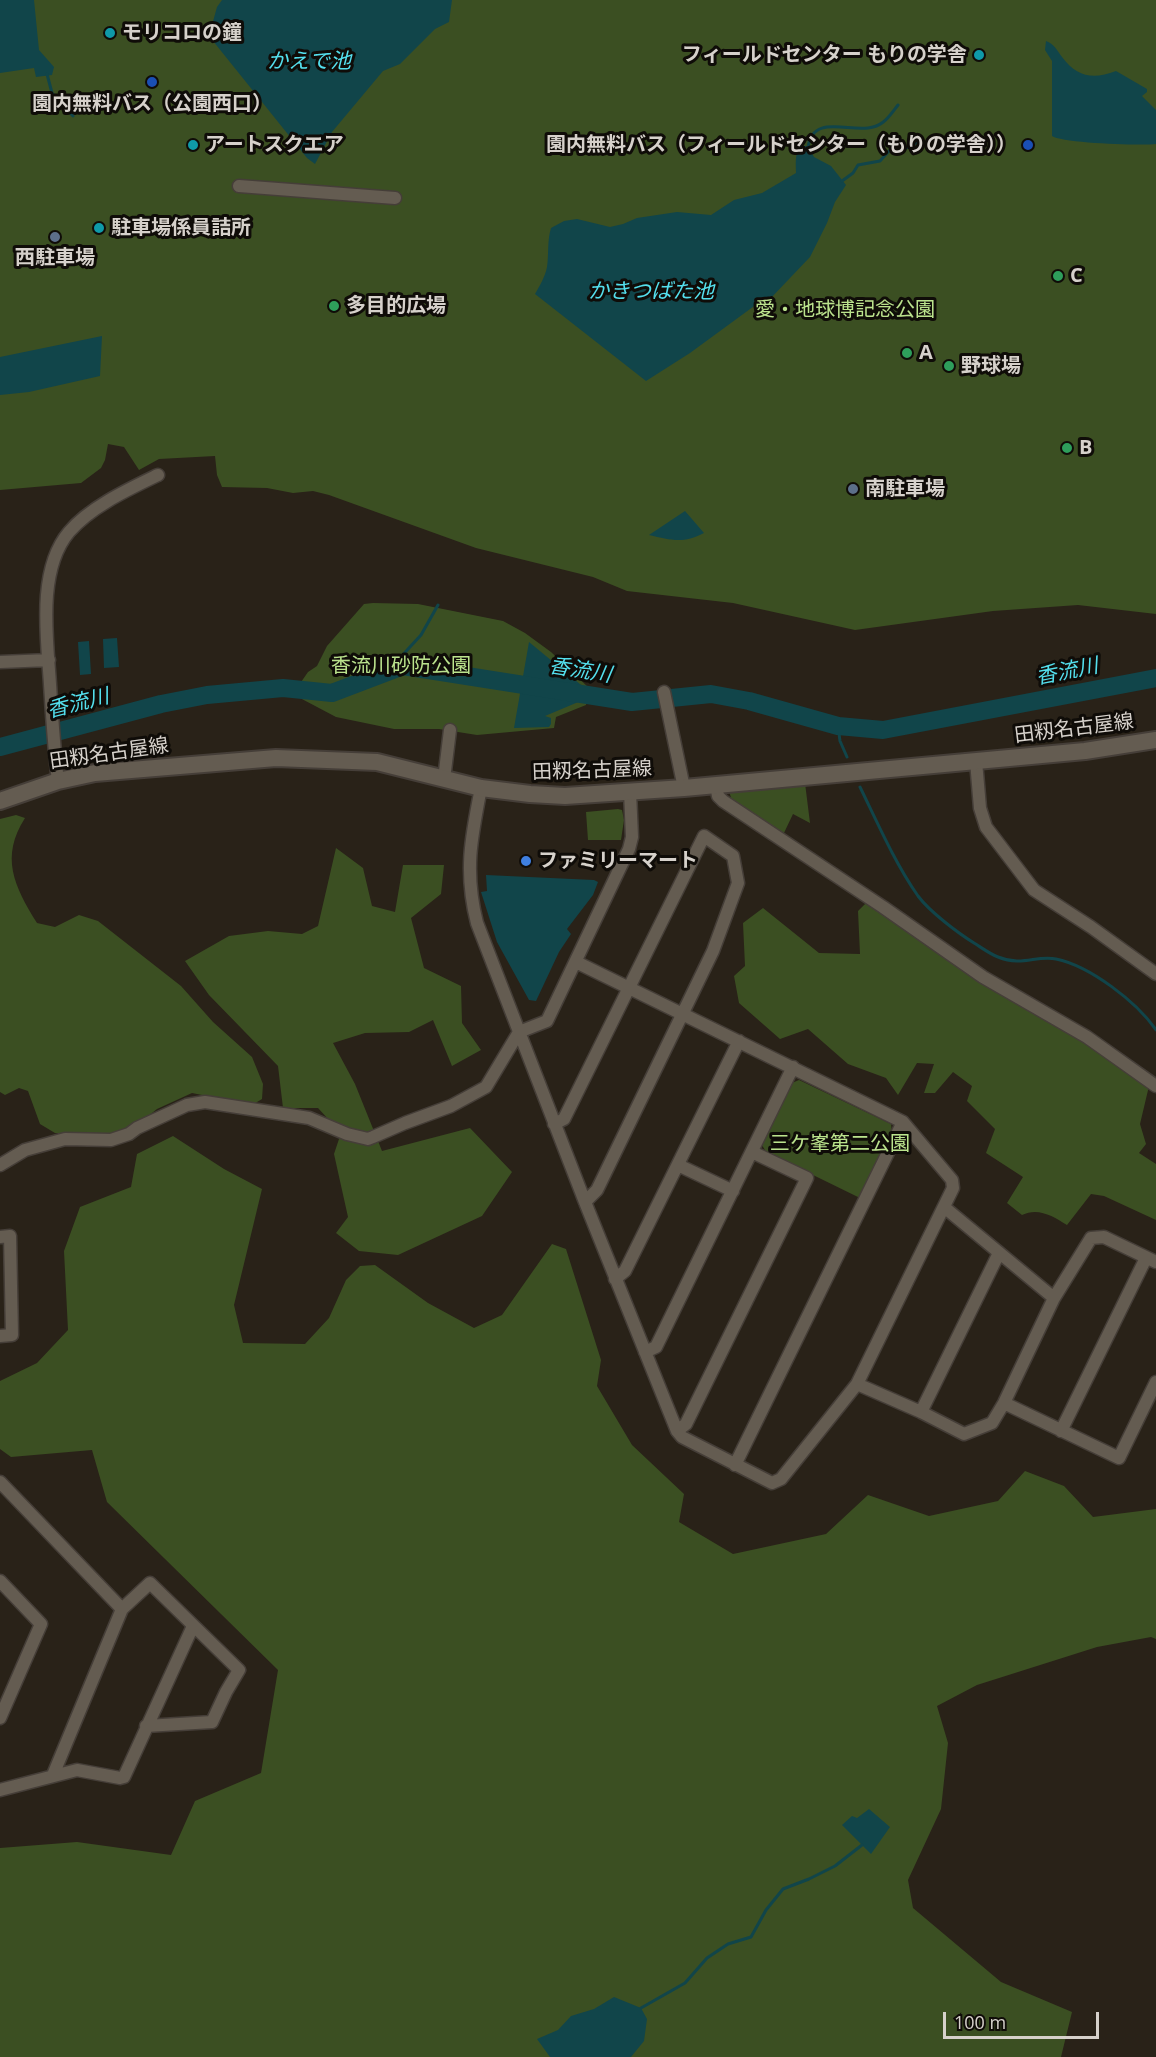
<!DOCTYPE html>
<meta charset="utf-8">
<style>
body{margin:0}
#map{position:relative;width:1156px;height:2057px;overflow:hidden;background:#292218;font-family:"Open Sans",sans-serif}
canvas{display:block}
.scale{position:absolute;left:943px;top:2012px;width:156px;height:27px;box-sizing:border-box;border:3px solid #d6d1cb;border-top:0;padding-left:8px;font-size:18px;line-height:21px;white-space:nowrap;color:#d6d1cb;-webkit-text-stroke:4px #0f0c08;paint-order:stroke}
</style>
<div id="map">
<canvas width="1156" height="2057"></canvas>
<div class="scale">100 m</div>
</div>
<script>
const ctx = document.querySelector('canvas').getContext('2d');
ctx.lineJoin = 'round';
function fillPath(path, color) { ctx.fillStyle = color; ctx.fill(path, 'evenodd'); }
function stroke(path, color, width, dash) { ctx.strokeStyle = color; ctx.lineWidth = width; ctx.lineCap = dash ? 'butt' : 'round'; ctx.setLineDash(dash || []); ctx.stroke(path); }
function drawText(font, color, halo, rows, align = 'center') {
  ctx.font = font + ' "Open Sans","Noto Sans JP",sans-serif'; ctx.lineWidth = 6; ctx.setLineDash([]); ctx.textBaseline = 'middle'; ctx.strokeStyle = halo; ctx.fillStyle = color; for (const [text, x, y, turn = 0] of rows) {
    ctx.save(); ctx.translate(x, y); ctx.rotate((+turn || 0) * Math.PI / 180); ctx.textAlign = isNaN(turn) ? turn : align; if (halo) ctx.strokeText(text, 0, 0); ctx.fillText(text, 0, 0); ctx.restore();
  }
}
fillPath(new Path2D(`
 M0,0h1156v614l-78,-9 -85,6 -138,19 -122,-27 -106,-12 -34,-14 -117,-29 -147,-53 -16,-4 -20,2 -26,-5 -45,-1 -5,-12 -2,-19 -56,3 -20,11 -15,-23 -16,-3 -3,16 -4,8 -20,15 -81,7z
 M373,603l45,1 85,17 22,12 26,19 38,36 -3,17 -30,12 -2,11 -77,7 -38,-6h-45l-58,-12 -36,-19 -1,-13 9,-13 9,-6 10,-20 37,-42z
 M805,783l5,40 -17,-9 -10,21 -51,-34 -3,-10z
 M618,809l4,1 2,10 -3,20h-33l-2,-28z
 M16,815l9,3c-25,39 -11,68 12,105l18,4 24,-12 19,6 83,65 32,36 39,35 11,27 -1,15 -10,6 -60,-12 -35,16 -21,17 -16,9 -65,-2 -15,-9 -12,-33 -9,-3 -14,7 -5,-3v-273z
 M336,848l27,20 9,38 23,6 8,-47h41l-3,29 -30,24 13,50 37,18 1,37 19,27 -29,16 -19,-46 -24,12 -44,1 -32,10 22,41 27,67 88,-23 42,44 -30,44 -84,39 -39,-4 -23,-18 12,-16 -14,-63 7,-21 -23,-25h-35l-5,-42 -69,-71 -24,-34 44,-25 39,-5 34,3 16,-8z
 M867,902l217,138 65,46 -9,38 6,20 -7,9 17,11v56l-52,-24 -13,-2 -24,31c-14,-9 -29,-18 -45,-10l-15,-12 16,-26 -37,-24 9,-24 -28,-28 5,-15 -19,-14 -18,21h-11l10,-29 -17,-1 -19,32 -12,-17 -38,-14 -40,-35 -28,10 -41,-36 -5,-27 11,-10 -2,-43 20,-15 56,45 41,1 -2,-43z
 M799,1080l92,44 1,8 -32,66 -94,-46 -4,-7 30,-62z
 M173,1136l51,33 38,20 -28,116 9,38 62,1 24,-26 17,-38 14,-14 15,-1 53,38 46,25 28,-13 50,-71 14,5 35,111 -4,26 35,59 52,49 -5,28 54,32 93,-20 42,-39 61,21 69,-15 27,-30 39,15 29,31 63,-8v130l-5,-2 -54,10 -120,38 -40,21 11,37 -7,66 -33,71 5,28 88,74 71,30 -11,45h-1061v-209l77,-6 94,13 24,-54 66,-28 17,-103 -171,-168 -15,-52 -81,7 -11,-8v-68l37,-18 31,-33 -4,-79 16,-44 51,-20 6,-33z`), '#3b4f22');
fillPath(new Path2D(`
 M0,0h34l5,50 15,17 -2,8 -16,2 -2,-9 -34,5z
 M222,0h230l-3,22 -14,7 -35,35 -17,7 -51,61 -17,32 -8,-6 -98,-122 8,-29z
 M1046,41c8,3 11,9 16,16 15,20 31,23 54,14l31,18v3l-5,4 14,14v34c-14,2 -95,-1 -104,-8v-75l-7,-11z
 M802,146h6l6,11 17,9 15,19 -11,17 -8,21 -17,34 -40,42 -9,2 -71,52 -44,28 -111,-87c5,-9 10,-17 12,-27 2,-13 0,-26 4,-39l13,-7 13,-2 33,8 13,-3 14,-6 40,-6 34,3 23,-15 28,-7 34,-20c0,-9 -2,-21 6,-27z
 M102,336l-2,40 -71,16 -29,3v-38z
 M685,511l19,22c-21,11 -33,7 -55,2z
 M117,638l2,29 -15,1 -1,-29z
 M89,641l2,33 -11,1 -2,-33z
 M529,642l57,47 -3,11 -38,16 6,2v6l-2,3 -35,1z
 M486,875l108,5 4,2 -5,13 -26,34 4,5 -12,18 -23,49 -7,-1 -32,-58 -16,-50 6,-1z
 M869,1809l21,18 -19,27 -29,-29 10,-9 5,2z
 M614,1997l27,11 6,11 -3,22 -13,16h-81l-13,-18 21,-9 13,-14 23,-7z`), '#11454a');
stroke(new Path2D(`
 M47,74l5,19 21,23
 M808,148c4,-36 44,-14 65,-21 12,-3 18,-13 25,-22
 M842,181l11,-8 5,-8 22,-4 9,-10 13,-1 14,-7
 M386,673l35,-38 17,-30
 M838,726l2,15 7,16
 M860,787c18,37 35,76 58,109 12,16 40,37 56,47 8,5 16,11 24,14 24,10 38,-2 58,2 34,7 81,43 100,71
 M641,2008l44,-25 22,-25 21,-14 23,-7 15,-27 17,-21 26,-10 26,-13 27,-21`), '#11454a', 3);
stroke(new Path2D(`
 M0,747l161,-43 46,-9 76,-7 49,5 71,-27 229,36 79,-8 38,7 89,25 45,4 273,-52`), '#11454a', 18);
const minor = new Path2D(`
 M239,186l156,12
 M0,662l49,-2
 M664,692l20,96
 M976,761l4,47 6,19 48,63 57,37 65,47
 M444,779l6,-49
 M58,781c-4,-32 -6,-65 -8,-97 -3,-46 -13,-114 19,-152 21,-25 60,-43 89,-57
 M716,785l2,11 5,5 160,106 100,70 104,60 69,49
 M481,788c-10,50 -17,84 -4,135l108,279 92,229 5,6 90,46 9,-4 76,-95 96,-196 -1,-8 -49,-58 -327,-160
 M554,1124l10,-5 140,-283 29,20 5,27 -25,68 -116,239 -12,12
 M0,1165l25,-15 40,-11 46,1 18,-6 8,-6 50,-23 18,-3 104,16 38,16 21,5 5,-2 32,-14 46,-17 35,-19 33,-55 28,-11 82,-172 3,-12 -2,-45
 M678,1165l55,26
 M0,1237l10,-1 2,99 -12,1
 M615,1279l10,-8 114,-230
 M1054,1298l37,-60 13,-1 52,25
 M645,1352l11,-5 137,-280
 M857,1384l64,28 43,22 28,-11 12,-20 50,-105 -110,-91
 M1004,1403l115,55 37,-76
 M921,1412l78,-159
 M677,1431l9,-7 121,-246 -55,-26
 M1061,1431l85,-173
 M735,1465l168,-343
 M0,1482l122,127 -69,166
 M0,1581l41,43 -41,94
 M122,1609l28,-26 89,87 -13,22 -14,30 -66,4
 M0,1790l77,-20 43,8 4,-1 69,-151`);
const secondary = new Path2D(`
 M0,801l58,-20 37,-8 181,-15 101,4 104,26 49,6 35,2 119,-8 401,-37 71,-11`);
stroke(minor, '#453e38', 15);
stroke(secondary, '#453e38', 20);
stroke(minor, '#645c51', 12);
stroke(secondary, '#645c51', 16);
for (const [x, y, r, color] of [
 [110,33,6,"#0f9aa8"],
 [979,55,6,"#0f9aa8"],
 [152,82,6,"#1a4fb4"],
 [193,145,6,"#0f9aa8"],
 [1028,145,6,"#1a4fb4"],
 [99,228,6,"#0f9aa8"],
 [55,237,6,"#5c6f8a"],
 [1058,276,6,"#2e9e5b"],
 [334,306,6,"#2e9e5b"],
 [907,353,6,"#2e9e5b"],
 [949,366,6,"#2e9e5b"],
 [1067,448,6,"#2e9e5b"],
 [853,489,6,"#5c6f8a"],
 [526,861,6,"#3f7fe0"]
]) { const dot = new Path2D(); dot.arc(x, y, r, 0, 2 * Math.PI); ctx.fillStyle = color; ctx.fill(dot); stroke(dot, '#0f0c08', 2); }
drawText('bold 20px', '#d6d1cb', '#0f0c08', [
 ["モリコロの鐘",122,33],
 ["フィールドセンター もりの学舎",967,55,"right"],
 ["園内無料バス（公園西口）",152,104,"center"],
 ["アートスクエア",205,145],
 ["園内無料バス（フィールドセンター（もりの学舎））",1016,145,"right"],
 ["駐車場係員詰所",111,228],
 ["西駐車場",55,258,"center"],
 ["C",1070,276],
 ["多目的広場",346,306],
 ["A",919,353],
 ["野球場",961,366],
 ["B",1079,448],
 ["南駐車場",865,489],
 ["ファミリーマート",538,861]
], 'left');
drawText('20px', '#bbe38d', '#0f0c08', [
 ["愛・地球博記念公園",845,310],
 ["香流川砂防公園",401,666],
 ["三ケ峯第二公園",840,1144]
]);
drawText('20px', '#d6d1cb', '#0f0c08', [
 ["田籾名古屋線",1074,729,-7],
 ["田籾名古屋線",109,754,-8],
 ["田籾名古屋線",592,771,-2]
]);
drawText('italic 21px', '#54dfed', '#0f0c08', [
 ["かえで池",309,62],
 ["かきつばた池",651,292],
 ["香流川",580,671,9],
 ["香流川",1067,672,-11],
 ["香流川",78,704,-14]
]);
</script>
